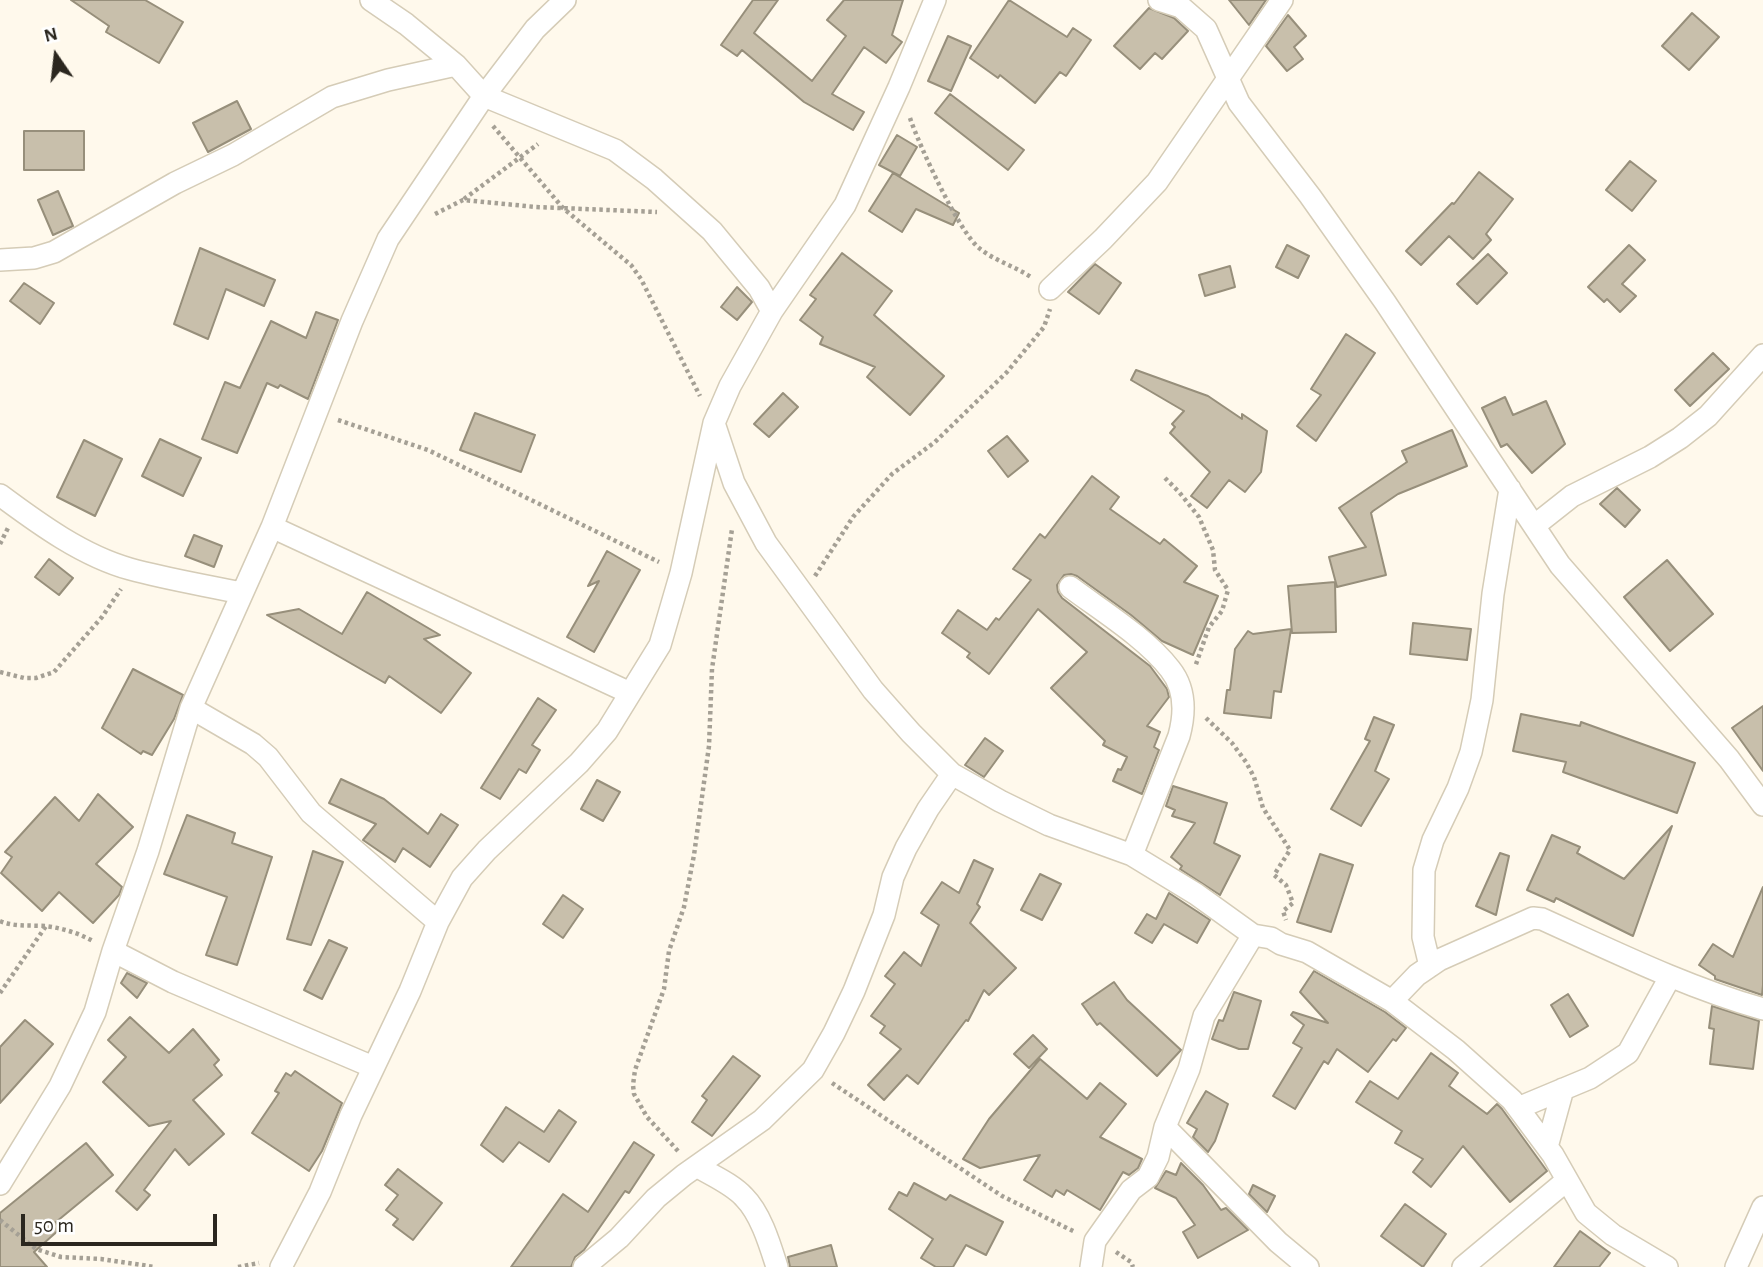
<!DOCTYPE html>
<style>
body{margin:0}
#map{position:relative;width:1763px;height:1267px;overflow:hidden;background:#fff9ec;font-family:"Alegreya Sans",sans-serif}
canvas{display:block}
.north{position:absolute;left:21px;top:21px;width:70px;height:70px;-webkit-text-stroke:5px #fff;paint-order:stroke;rotate:346deg;font-size:19px;font-weight:700;line-height:28px;text-align:center;color:#2b271f}
.north::after{content:'';display:block;margin:auto;width:24px;height:32px;background:#2b271f;clip-path:polygon(50% 0,100% 100%,50% 72%,0 100%)}
.scale{position:absolute;left:21px;top:1214px;width:196px;height:32px;box-sizing:border-box;border:4px solid #2b271f;border-top:0;padding-left:9px;font-size:21px;line-height:24px;white-space:nowrap;color:#2b271f;-webkit-text-stroke:5px #fff;paint-order:stroke}
</style>
<div id="map">
<canvas width="1763" height="1267"></canvas>
<div class="north">N</div>
<div class="scale">50 m</div>
</div>
<script>
const ctx = document.querySelector('canvas').getContext('2d');
ctx.lineJoin = 'round';
function fillPath(path, color) { ctx.fillStyle = color; ctx.fill(path, 'evenodd'); }
function stroke(path, color, width, dash) { ctx.strokeStyle = color; ctx.lineWidth = width; ctx.lineCap = dash ? 'butt' : 'round'; ctx.setLineDash(dash || []); ctx.stroke(path); }
const building = new Path2D(`
 M71,0h74l38,22 -24,41 -53,-31 3,-6z
 M753,0h25l-24,33 58,48 34,-45 -19,-16 17,-20h59l-11,35 10,7 -16,21 -22,-16 -32,47 32,18 -11,18 -49,-28 -62,-52 -5,6 -16,-11z
 M1009,0l58,37 6,-9 18,12 -25,36 -6,-4 -25,31 -35,-28 -2,3 -28,-20z
 M1229,0h37l-17,25z
 M1149,8l25,10 14,13 -26,28 -7,-6 -15,16 -26,-23z
 M1692,13l27,24 -30,33 -27,-24z
 M1288,15l18,21 -12,11 9,12 -16,12 -21,-25z
 M948,36l23,10 -20,45 -23,-10z
 M950,94l74,56 -16,20 -73,-57z
 M237,101l14,28 -43,23 -15,-29z
 M24,131h60v39h-60z
 M897,135l20,12 -17,29 -21,-11z
 M1630,161l26,20 -24,30 -26,-21z
 M1479,172l34,27 -27,35 5,6 -18,19 -24,-23 -28,29 -15,-14 46,-48 2,1z
 M893,173l66,40 -6,12 -37,-16 -14,23 -33,-21z
 M58,191l15,35 -20,9 -15,-35z
 M1287,245l22,11 -11,22 -22,-11z
 M1629,245l16,15 -23,24 14,12 -16,16 -13,-13 -3,3 -16,-15z
 M200,248l75,32 -11,26 -38,-17 -18,50 -34,-15z
 M842,253l50,38 -18,24 70,61 -34,39 -43,-38 8,-10 -55,-23 3,-7 -23,-17 16,-21 -6,-4z
 M1488,254l19,19 -30,31 -20,-20z
 M1095,264l26,19 -22,31 -31,-22z
 M1230,266l5,21 -30,9 -6,-21z
 M24,283l30,20 -14,21 -30,-23z
 M737,287l15,15 -15,18 -16,-13z
 M316,312l22,8 -30,79 -28,-14 -2,3 -11,-5 -30,70 -35,-14 23,-57 15,6 31,-67 35,17z
 M1346,334l29,19 -59,88 -19,-15 24,-31 -10,-6z
 M1713,353l16,16 -39,37 -15,-16z
 M1136,370l72,26 34,23v-5l25,17 -6,41 -16,20 -16,-12 -22,28 -16,-12 19,-24 -40,-39 5,-6 -3,-3 12,-13 -53,-31z
 M783,393l15,14 -29,30 -15,-13z
 M1505,397l8,18 33,-14 19,43 -33,29 -25,-29 -6,3 -19,-39z
 M475,413l60,22 -14,37 -61,-22z
 M1452,430l15,36 -69,28 -25,17 -2,2 15,62 -49,12 -8,-30 37,-10 -27,-39 68,-46 -5,-11z
 M1007,436l21,25 -20,16 -20,-26z
 M160,439l41,19 -18,38 -41,-20z
 M84,440l38,19 -27,57 -38,-19z
 M1092,476l27,21 -9,12 50,35 4,-5 33,27 -13,16 34,14 -25,59 -31,-14 -31,-26 -54,-39 -6,-2 -7,1 -7,10 1,7 4,6 88,68 17,23 2,8 -22,29 13,6 -6,15 5,3 -17,44 -29,-13 5,-12 3,1 6,-13 -24,-12 2,-4 -54,-53 36,-36 -49,-43 -49,65 -22,-17 3,-4 -28,-20 16,-23 29,20 9,-12 3,2 32,-40 -18,-11 27,-35 5,4z
 M1617,488l23,22 -15,17 -25,-23z
 M194,535l28,11 -8,21 -29,-11z
 M607,551l33,19 -46,82 -27,-15 32,-56 -11,5z
 M49,559l24,19 -14,17 -24,-18z
 M1667,560l46,54 -43,37 -46,-54z
 M1335,582l1,50 -44,1 -4,-47z
 M367,592l73,43 -16,4 47,34 -30,40 -52,-37 -4,7 -118,-68 32,-6 43,25z
 M1413,623l58,6 -4,31 -57,-6z
 M1291,629l-10,63 -7,-1 -3,27 -47,-5 3,-23h3l5,-41 13,-18 5,3z
 M133,669l50,26 -9,24 -22,36 -9,-4 -2,3 -39,-26z
 M538,698l18,12 -24,35 8,5 -14,23 -7,-4 -19,30 -19,-11z
 M1763,706v65l-31,-43z
 M1521,714l59,12 1,-4 114,41 -18,50 -114,-41 3,-10 -53,-11z
 M1374,717l20,8 -19,46 14,8 -28,47 -30,-17 39,-68 -5,-2z
 M985,738l18,13 -19,26 -19,-12z
 M341,779l43,20 44,35 13,-20 17,11 -28,42 -27,-19 -8,14 -32,-22 13,-16 -47,-21z
 M597,780l23,12 -17,29 -22,-12z
 M1173,786l54,17 -13,40 26,13 -20,39 -40,-26 2,-3 -11,-9 24,-34 -23,-7 3,-6 -9,-4z
 M98,794l35,33 -37,37 26,23 -3,8 -26,28 -34,-31 -17,19 -41,-38 11,-16 -7,-5 50,-55 24,24z
 M187,815l48,18 -3,10 40,14 -35,108 -31,-10 21,-58 -63,-23z
 M1672,826l-39,110 -77,-38 -2,4 -27,-12 25,-55 28,12 -3,6 47,26z
 M313,851l30,11 -32,83 -24,-6z
 M1500,853l9,3 -13,59 -20,-9z
 M1320,854l33,11 -22,67 -34,-10z
 M974,860l19,9 -16,35 3,3 -10,16 46,45 -27,27 -5,-5 -16,31 -2,-1 -48,64 -11,-9 -23,25 -16,-15 33,-36 -21,-16 5,-7 -14,-10 24,-32 -10,-8 19,-24 17,14 18,-41 -18,-12 21,-31 17,11z
 M1040,874l21,10 -19,36 -21,-10z
 M1763,887v98l-1,10 -47,-16v-3l-16,-11 14,-21 20,13z
 M1169,893l41,27 -13,23 -33,-19 -12,19 -17,-10 12,-19 9,5z
 M563,895l20,14 -20,29 -20,-14z
 M329,940l18,8 -25,51 -18,-9z
 M1314,971l71,41 21,16 -10,13 -3,-2 -25,33 -31,-23 -9,15 -4,-3 -29,48 -22,-13 29,-48 -9,-5 11,-18 -13,-10 2,-3 35,11 -28,-31z
 M127,973l20,10 -10,15 -16,-15z
 M1114,982l13,18 54,50 -24,26 -57,-53 -3,2 -15,-21z
 M1234,992l27,9 -13,48h-9l-27,-10 7,-19 4,1z
 M1568,994l20,32 -18,11 -19,-32z
 M1712,1006l47,15 -6,48 -43,-5 4,-35 -5,-1z
 M130,1017l39,36 24,-24 26,31 -5,5 8,10 -29,25 31,34 -35,31 -14,-16 -31,41 6,5 -13,15 -21,-19 55,-70 -22,5 -46,-44 23,-25 -18,-17z
 M25,1020l28,24 -53,59v-56z
 M1033,1035l14,14 -18,19 -15,-14z
 M1431,1053l27,20 -9,13 38,28 10,-10 5,5 45,62 -37,31 -47,-56 -32,41 -18,-15 10,-13 -28,-16 7,-12 -46,-29 14,-21 28,18z
 M733,1056l27,20 -48,60 -20,-14 15,-22 -5,-4z
 M1040,1059l47,40 13,-16 26,21 -26,33 42,22 -4,9 -9,7 -6,-3 -23,38 -33,-20 -3,5 -8,-5 -4,7 -28,-17 16,-25 -60,13 -17,-9 26,-40z
 M295,1071l47,32 -20,48 -13,20 -57,-38 27,-40 -4,-2 11,-18 5,3z
 M1206,1091l22,13 -13,37 -7,11 -15,-15 4,-8 -10,-6z
 M506,1107l38,25 15,-22 17,12 -27,40 -30,-20 -16,20 -22,-17z
 M634,1142l20,13 -25,38 -4,-2 -41,59 -9,7 -4,10h-60l52,-73 25,18z
 M86,1143l27,32 -57,47 5,6 -27,24 13,15h-47v-54z
 M1181,1163l22,22 18,25 5,-2 22,22 -50,28 -15,-26 12,-7 -19,-27 -21,-10 11,-17 10,4z
 M398,1169l44,34 -29,37 -20,-15 5,-6 -12,-9 12,-15 -13,-10z
 M914,1183l32,17 4,-5 53,27 -17,33 -20,-10 -13,22h-17l-15,-9 12,-19 -44,-30 10,-17 8,4z
 M1253,1185l22,11 -8,16 -18,-18z
 M1405,1204l41,30 -23,33 -42,-31z
 M1580,1231l30,22 -11,14h-45z
 M831,1245l6,22h-47l-2,-10z`);
fillPath(building, '#c8bfab');
stroke(building, '#978f7b', 2);
const minor = new Path2D(`
 M371,0l35,24 50,41 28,31 131,54 39,29 58,52 47,57 13,23
 M1159,0l22,7 25,22 33,74 71,93 75,106 175,263 169,194 34,46
 M0,260l34,-2 20,-6 121,-69 58,-28 99,-58 56,-17 68,-15
 M1050,289l53,-50 54,-57 125,-182
 M714,423l20,60 32,60 107,147 38,43 41,41 48,27 49,24 83,30 64,39 57,41 18,3 10,6 26,8 85,49 64,49 56,50 41,55 33,58 27,22 54,32
 M0,495c39,29 83,61 130,74 36,10 74,16 111,24
 M1534,526l38,-30 78,-39 30,-19 28,-22 55,-61
 M272,527l358,166
 M1070,587c32,24 76,51 100,82 16,20 15,45 9,67l-47,119
 M191,708l62,36 15,13 43,56 127,109
 M113,951l60,31 200,85
 M1430,966l-7,-29 1,-67 9,-30 25,-52 13,-36 11,-52 11,-106 17,-105
 M1392,1001l25,-26 22,-15 94,-42 9,1c73,33 144,68 221,90
 M1518,1108l72,-30 38,-25 42,-76
 M1165,1127l113,115 30,25
 M1547,1147l16,-58
 M698,1167c15,9 34,17 46,30 17,17 26,48 33,70
 M0,1184l60,-98 35,-74 18,-61 35,-100 43,-143 81,-181 80,-206 36,-82 96,-143 51,-67 30,-29
 M281,1267l39,-75 31,-77 59,-124 28,-69 24,-44 25,-28 92,-87 28,-32 53,-86 21,-72 33,-150 16,-37 42,-75 73,-106 54,-118 36,-87
 M584,1267l35,-29 37,-40 28,-23 78,-55 51,-50 21,-37 20,-42 30,-76 9,-38 13,-29 22,-39 24,-35
 M1091,1267l4,-26 36,-51 17,-13 10,-20 7,-30 24,-58 15,-53 49,-81
 M1463,1267l103,-86
 M1736,1267l27,-60`);
stroke(minor, '#d5ccb7', 24);
stroke(new Path2D(`
 M910,118c9,27 49,114 69,130 16,13 35,18 52,29
 M493,126l70,82 68,57 10,14 59,117
 M464,199l74,-55
 M435,214l28,-14 73,7 121,5
 M338,420l90,30 231,112
 M1165,478l14,14 20,25 14,33 2,20 13,20 -6,21 -13,16 -14,40
 M0,544l8,-16
 M815,576l38,-59 39,-43 43,-32 72,-70 37,-45 6,-18
 M0,672l24,6h12l18,-6 48,-55 19,-28
 M1206,718l26,25 14,19 8,15 9,31 27,42 -16,25 12,10 7,18 -10,8 3,9
 M0,921c14,6 29,4 45,5 17,2 33,7 48,15
 M0,993l46,-67
 M832,1083l170,113 73,36
 M678,1151l-31,-34 -13,-23 -1,-9 2,-15 29,-81 5,-38 15,-44 10,-52 15,-109 3,-77 20,-140
 M0,1220l36,29 25,8 40,2 54,8
 M1116,1252l15,10 2,5
 M238,1267l21,-4`), '#a5a095', 4.5, [3.5, 3.5]);
stroke(minor, '#fff', 21);
</script>
